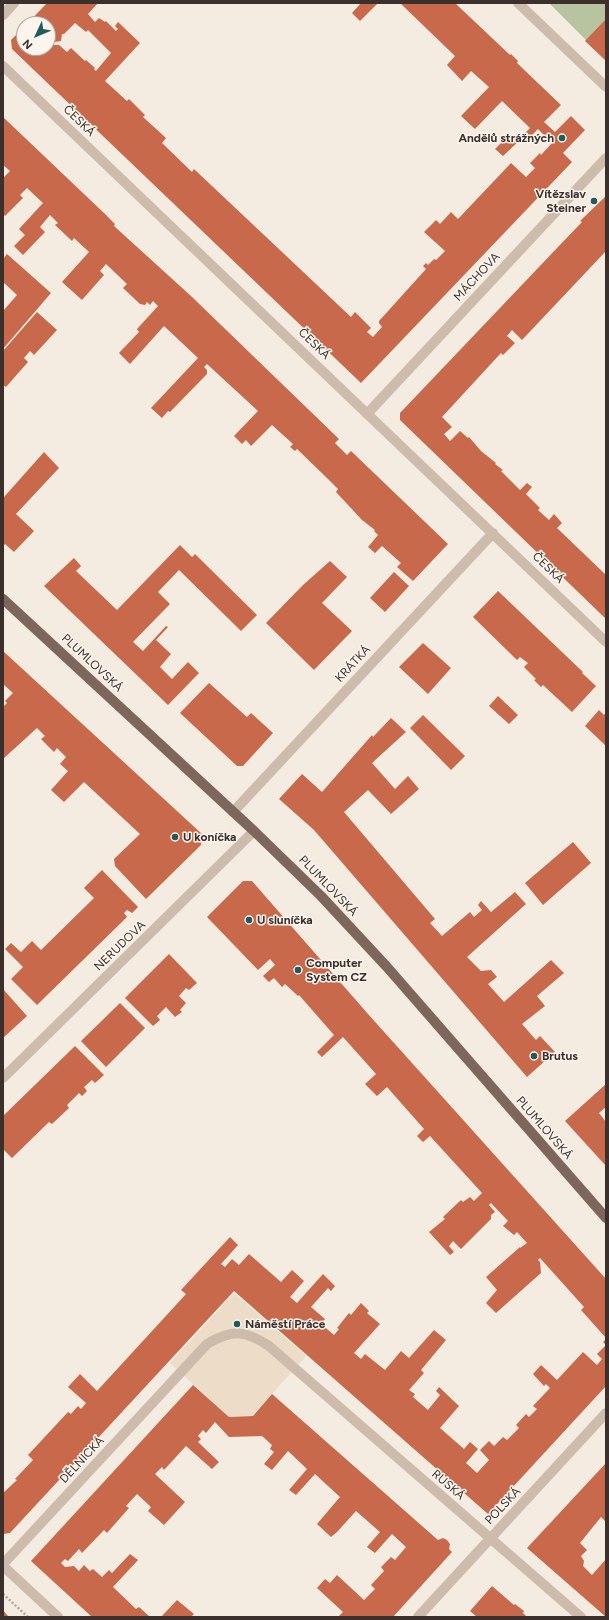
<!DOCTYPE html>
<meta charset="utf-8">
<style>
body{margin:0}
#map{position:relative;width:609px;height:1620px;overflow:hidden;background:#f4ebe1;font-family:Figtree,sans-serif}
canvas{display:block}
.frame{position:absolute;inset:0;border:4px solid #3b302b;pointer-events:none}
.north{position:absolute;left:16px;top:16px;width:40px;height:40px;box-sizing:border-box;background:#fbf5ee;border:1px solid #aea6a0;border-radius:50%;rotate:226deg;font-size:11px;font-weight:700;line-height:16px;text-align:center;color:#3b302b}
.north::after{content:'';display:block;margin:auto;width:14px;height:18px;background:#1f5a5e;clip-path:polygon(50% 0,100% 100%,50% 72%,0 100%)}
</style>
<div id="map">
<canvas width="609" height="1620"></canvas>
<div class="frame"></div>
<div class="north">N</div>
</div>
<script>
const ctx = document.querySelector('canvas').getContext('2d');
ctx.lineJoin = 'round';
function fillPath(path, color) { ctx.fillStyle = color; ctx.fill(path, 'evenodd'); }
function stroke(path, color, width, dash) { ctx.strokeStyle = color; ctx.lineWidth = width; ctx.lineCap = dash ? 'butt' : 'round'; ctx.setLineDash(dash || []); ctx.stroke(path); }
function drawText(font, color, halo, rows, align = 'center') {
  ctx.font = font + ' Figtree,sans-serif'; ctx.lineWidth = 3; ctx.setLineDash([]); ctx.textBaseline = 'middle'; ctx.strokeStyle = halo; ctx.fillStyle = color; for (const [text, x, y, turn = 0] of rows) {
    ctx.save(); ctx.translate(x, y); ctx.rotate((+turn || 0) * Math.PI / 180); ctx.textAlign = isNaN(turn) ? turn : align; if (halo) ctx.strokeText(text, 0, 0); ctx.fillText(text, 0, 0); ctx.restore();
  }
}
fillPath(new Path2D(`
 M549,3h57v57z`), '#b8c4a0');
fillPath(new Path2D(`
 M234,1293l72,63 -53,59 -24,2 -59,-54z`), '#ecdcc8');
fillPath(new Path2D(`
 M47,3h51l-10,11 7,8 4,-4 6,4 1,-1 10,10 2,-2 -3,-3 3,-4 22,21 -35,38 22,20 2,-2 16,16 -2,2 23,21 -4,5 30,29 2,-3 157,148 4,-5 16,16 -4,4 6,5 9,-10 -3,-4v-2l47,-52 -3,-3 3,-3 2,2 6,-6 2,1 9,-9 -21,-19 12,-12 4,4 11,-12 7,7 53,-56 15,14 9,-9 -5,-5 10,-10 1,2 11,-12 -14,-14 -13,13 -4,-3 -18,17 -8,-7 14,-14 4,4 4,-5 4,3 9,-9 -28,-27 -27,28 -14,-13 28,-29 -18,-16 -9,10 -15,-16 8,-9 -55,-53h55l55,52 1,-1 7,7 -1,2 44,42 -17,17 11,10 16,-16 14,14 -22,23 9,9 -211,221 -349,-334 -1,-9 13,-13v21h24v-24h-21zM75,23l11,9 2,-2 23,23 -15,18 -2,-2 1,-1 -9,-8 -1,1 -14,-13 -4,4 -8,-7h-5v-3l7,-1 1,-7h2z
 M361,3h17l-18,18 -8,-8z
 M606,19v42l-21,-20z
 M3,117l102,97 10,10 -1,2 77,70 148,143 -4,4 12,12 4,-4 97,93 -35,37 -16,-14 4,-4 -19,-17 -7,7 -7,-6 10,-12 -4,-4 1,-1 -13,-10 -26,-28 2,-3 -10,-10 -31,-30 -2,2 -5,-4 3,-3 -21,-19 -21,21 -5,-6 -4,4 -8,-8 24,-25 -51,-47 -3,3 3,3v4l-37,38 -2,-1 -6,7 -11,-10 47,-50 -34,-32 -34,38 -11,-11 20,-21 -2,-3 21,-23 -5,-5 -3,4 -3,-3 -2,3 -5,-1 -17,-16 4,-4 -21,-20 -6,7 4,4 -22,25 -20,-18 27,-30 -15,-14 -2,3 -17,-16 3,-2 -8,-8 -10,12 5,5 -22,23 -9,-9 11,-11 -6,-6 24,-26 -16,-15 -7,7 3,3 -18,18 -2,-2v-36l7,-7 -7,-6z
 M606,196v55l-84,89 -10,-10 -5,6 8,7 -12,12 -2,-2 -59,64 10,10 -8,7 6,7 10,-10 8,7 1,-1 12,14 15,12 -1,1 8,6 -2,1 19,19 7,-7 5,4 -6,7 14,14 -2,2 11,10 5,-6 8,9 -5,5 49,47v44l-206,-199v-7l158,-166 24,-25 -2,-1z
 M7,254l44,39 -48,56v-38l14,-16 -14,-13v-23z
 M37,312l20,18 -23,25 -4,-4 -6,7 4,4 -22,25 -3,-2v-34z
 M44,452l15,16 -43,46 18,17 -20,21 -9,-8 -2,2v-50l1,1z
 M180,545l12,12 3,-3 62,61 -16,16 -62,-61 -21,22 12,12 -37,38 10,9 23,-25 2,1 -12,13 15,14 -11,13 12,12 16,-17 11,11 -31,32 -124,-119 30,-28 7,8 -5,5 41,39z
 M330,561l17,16 -25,26 30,28 -38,39 -48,-47 37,-38z
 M394,572l15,14 -24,26 -15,-14z
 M498,591l85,81 -1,1 14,13 -24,26 -29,-27 -2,2 -7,-7 2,-1 -12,-12 4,-4 -8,-6 -3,3 -44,-43z
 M423,643l28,25 -23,26 -29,-27z
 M3,651l199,183 -1,11 -55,54 -31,-33 -1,-7 26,-25 -56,-52 -20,20 -13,-12 17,-19 -8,-7 6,-7 -9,-9 -3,4 -13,-13 4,-3 -8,-8 -34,31v-52l4,-4 -2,-2 8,-8 -10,-9z
 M209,683l38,34 4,-4 22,20 -30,33h-6l-57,-53z
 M498,696l20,19 -9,9 -20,-18z
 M599,710l5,5 2,-3v34l-21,-20z
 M423,715l42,41 -14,14 -41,-42z
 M391,718l15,14 -34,31 23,26 13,-13 11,13 -28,25 -23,-24 -24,22 91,107 -5,4 12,13 28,-24 4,5 8,-7 -4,-5 3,-4 10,11 24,-20 11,12 -59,53 14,14 10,-1 6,7 -9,7 16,18 47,-42 13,13 -27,23 8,10 -23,18 14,16 4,-4 15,16 -28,25 -213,-247 -35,-31 23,-25 20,18 50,-57 1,2z
 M573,842l18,21 -48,42 -18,-22z
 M102,870l36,37 -6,6 -5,-3 -3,3 3,4 -90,88 -26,-26 12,-12 -18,-18 6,-6 10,9 11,-11 9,9 53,-52 -10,-10z
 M243,881h9l116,133 238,265v59l-25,-28 3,-3 -44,-49 -2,2 2,2 1,11 -45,40 -10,-10 11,-13 -11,-13 34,-30v1l7,-5 -10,-11 -3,3 -11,-9 5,-5 -17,-18 -2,2 6,7 -4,3v4l-30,30 -8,-8 -4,5 5,6 -4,3 -21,-23 16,-13 -2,-2 18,-17 2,2 7,-5 4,4 8,-8 -52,-57 -7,6 -6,-6 7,-7 -37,-42 -10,9 -12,-12 11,-10 -33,-37 -21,20 -5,-5 17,-17 -35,-40 -1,1 -13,-12 -3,3 -8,-9 -5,4 -6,-6 12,-11 -5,-6 -12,11 -51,-53z
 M169,954l28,29 -8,7 -3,-2 -7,8 7,7 -6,7 2,2 -7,5 -9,-10 -9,9 3,4 -7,6 -28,-28z
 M3,989l24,27 -24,22z
 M120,1003l25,25 -39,39 -25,-26z
 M75,1046l29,29 -9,8 -3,-3 -8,7 3,4 -5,5 -3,-3 -12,12 2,3 -17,16 -3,-2 -37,36 -9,-9v-33z
 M606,1084v23l-7,6 7,9v44l-41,-45z
 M230,1237l8,8 -17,19 4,3 7,-8 7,6 10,-11 32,28 11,-12 12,11 -14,16 7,6 26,-29 12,12 -4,5 -3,-3 -17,19 14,12 -4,5 13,11 5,-6 -2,-1 12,-15 2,2 10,-12 8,8 -2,2 13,11 -26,29 7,6 4,-5 20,16 16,-19 8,7 25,-28 12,10 -25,30 3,3 -15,17 6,4 -2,3 15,13 12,-15 -4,-4 3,-4 20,19 -19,22 24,21 6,-7 8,7 -12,14 11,10 12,-13 -9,-10 9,-9 5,5 9,-9 4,3 12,-12 -3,-3 10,-11 3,3 8,-8 -4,-3 17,-18 -4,-4 -2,2 -11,-12 8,-9 16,15 26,-28 14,13 5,-6 -5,-5 9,-9 -3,-3 3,-3v47l-118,128 -254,-223 -224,242 -7,1v-41l14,-13 -2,-1 18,-19 -5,-5 40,-43 3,2 7,-8 3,3 5,-6 -18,-16 12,-13 17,17 89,-97 -5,-4z
 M193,1385l36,32 24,-1 19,-22 166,146 5,-2 4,2 3,4 -1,5 3,3 -59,65h-55l5,-5 -26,-24 8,-9 5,4 7,-8 27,25 11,-11 -4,-4 13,-14 -3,-4 10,-10 4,3 11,-13 -14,-13 -17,19 -8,-6 13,-15 -24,-21 -19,21 -6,5 -14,-13 23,-27 -25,-23 -19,21 -7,-5 18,-21 -19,-18 -16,19 -8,-6 10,-12 -4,-3 2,-4 -10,-9 -33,1 -14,-15 -9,11 -3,-3 -5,6 3,3 -3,3 21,20 -7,7 -26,-23 -22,24 -2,-3 -7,7 30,28 -21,23 -16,-14 3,-4 -14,-13 -11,12 3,2 -22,25 -3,-3 -22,23 -3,-4 -11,12 -3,-2 -4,4 4,4 9,-1 5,5 5,-6 6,6 3,-2 9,8 7,-7 3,3 18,-19 8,6 -25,27 23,22 3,-2 11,10h-58l-61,-56z
 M606,1463v59l-5,-5 -21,26 7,7 -6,6 3,5 -1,5 9,9 14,-16v58l-79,-69z
 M492,1586l22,19 1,-1 9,7 -1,2 4,4h-50l-7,-6z
 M177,1600l17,14 -3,3h-30z
 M3,1610l5,6 2,1h-7z`), '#c8694b');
stroke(new Path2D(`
 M3,1594l25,23`), '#b9a596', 2.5, [2, 2]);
stroke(new Path2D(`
 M518,3l88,84
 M3,15l11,-12
 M3,66l603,576
 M367,414l239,-256
 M233,812l260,-279
 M3,1078l251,-247
 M3,1564l204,-220c26,-15 38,-14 62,2l312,271
 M3,1566l55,51
 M418,1617l188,-204`), '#cdbbac', 10);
stroke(new Path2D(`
 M3,599l251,232 67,65 66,71 219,251`), '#7d675c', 10);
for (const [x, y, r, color] of [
 [562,138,4,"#1f5a5e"],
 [594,201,4,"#1f5a5e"],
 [175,837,4,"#1f5a5e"],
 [249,920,4,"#1f5a5e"],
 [298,970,4,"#1f5a5e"],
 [534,1056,4,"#1f5a5e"],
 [237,1324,4,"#1f5a5e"]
]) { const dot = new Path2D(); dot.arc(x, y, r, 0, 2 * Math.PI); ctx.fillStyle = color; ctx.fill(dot); stroke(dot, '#fbf5ee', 1.5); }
drawText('12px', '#3b302b', '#fbf5ee', [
 ["ČESKÁ",79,121,44],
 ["MÁCHOVA",477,277,-47],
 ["ČESKÁ",314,344,44],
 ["ČESKÁ",548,568,44],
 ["PLUMLOVSKÁ",92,663,43],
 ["KRÁTKÁ",353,664,-47],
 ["PLUMLOVSKÁ",328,886,46],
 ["NERUDOVA",120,946,-44],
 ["PLUMLOVSKÁ",544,1128,49],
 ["DĚLNICKÁ",82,1460,-47],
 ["RUSKÁ",448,1485,41],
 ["POLSKÁ",503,1506,-47]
]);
drawText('bold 12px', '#3b302b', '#fbf5ee', [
 ["Andělů strážných",554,138,"right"],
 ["Vítězslav",586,194,"right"],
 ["Steiner",586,208,"right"],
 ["U koníčka",183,837],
 ["U sluníčka",257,920],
 ["Computer",306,963],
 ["System CZ",306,977],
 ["Brutus",542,1056],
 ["Náměstí Práce",245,1324]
], 'left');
</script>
